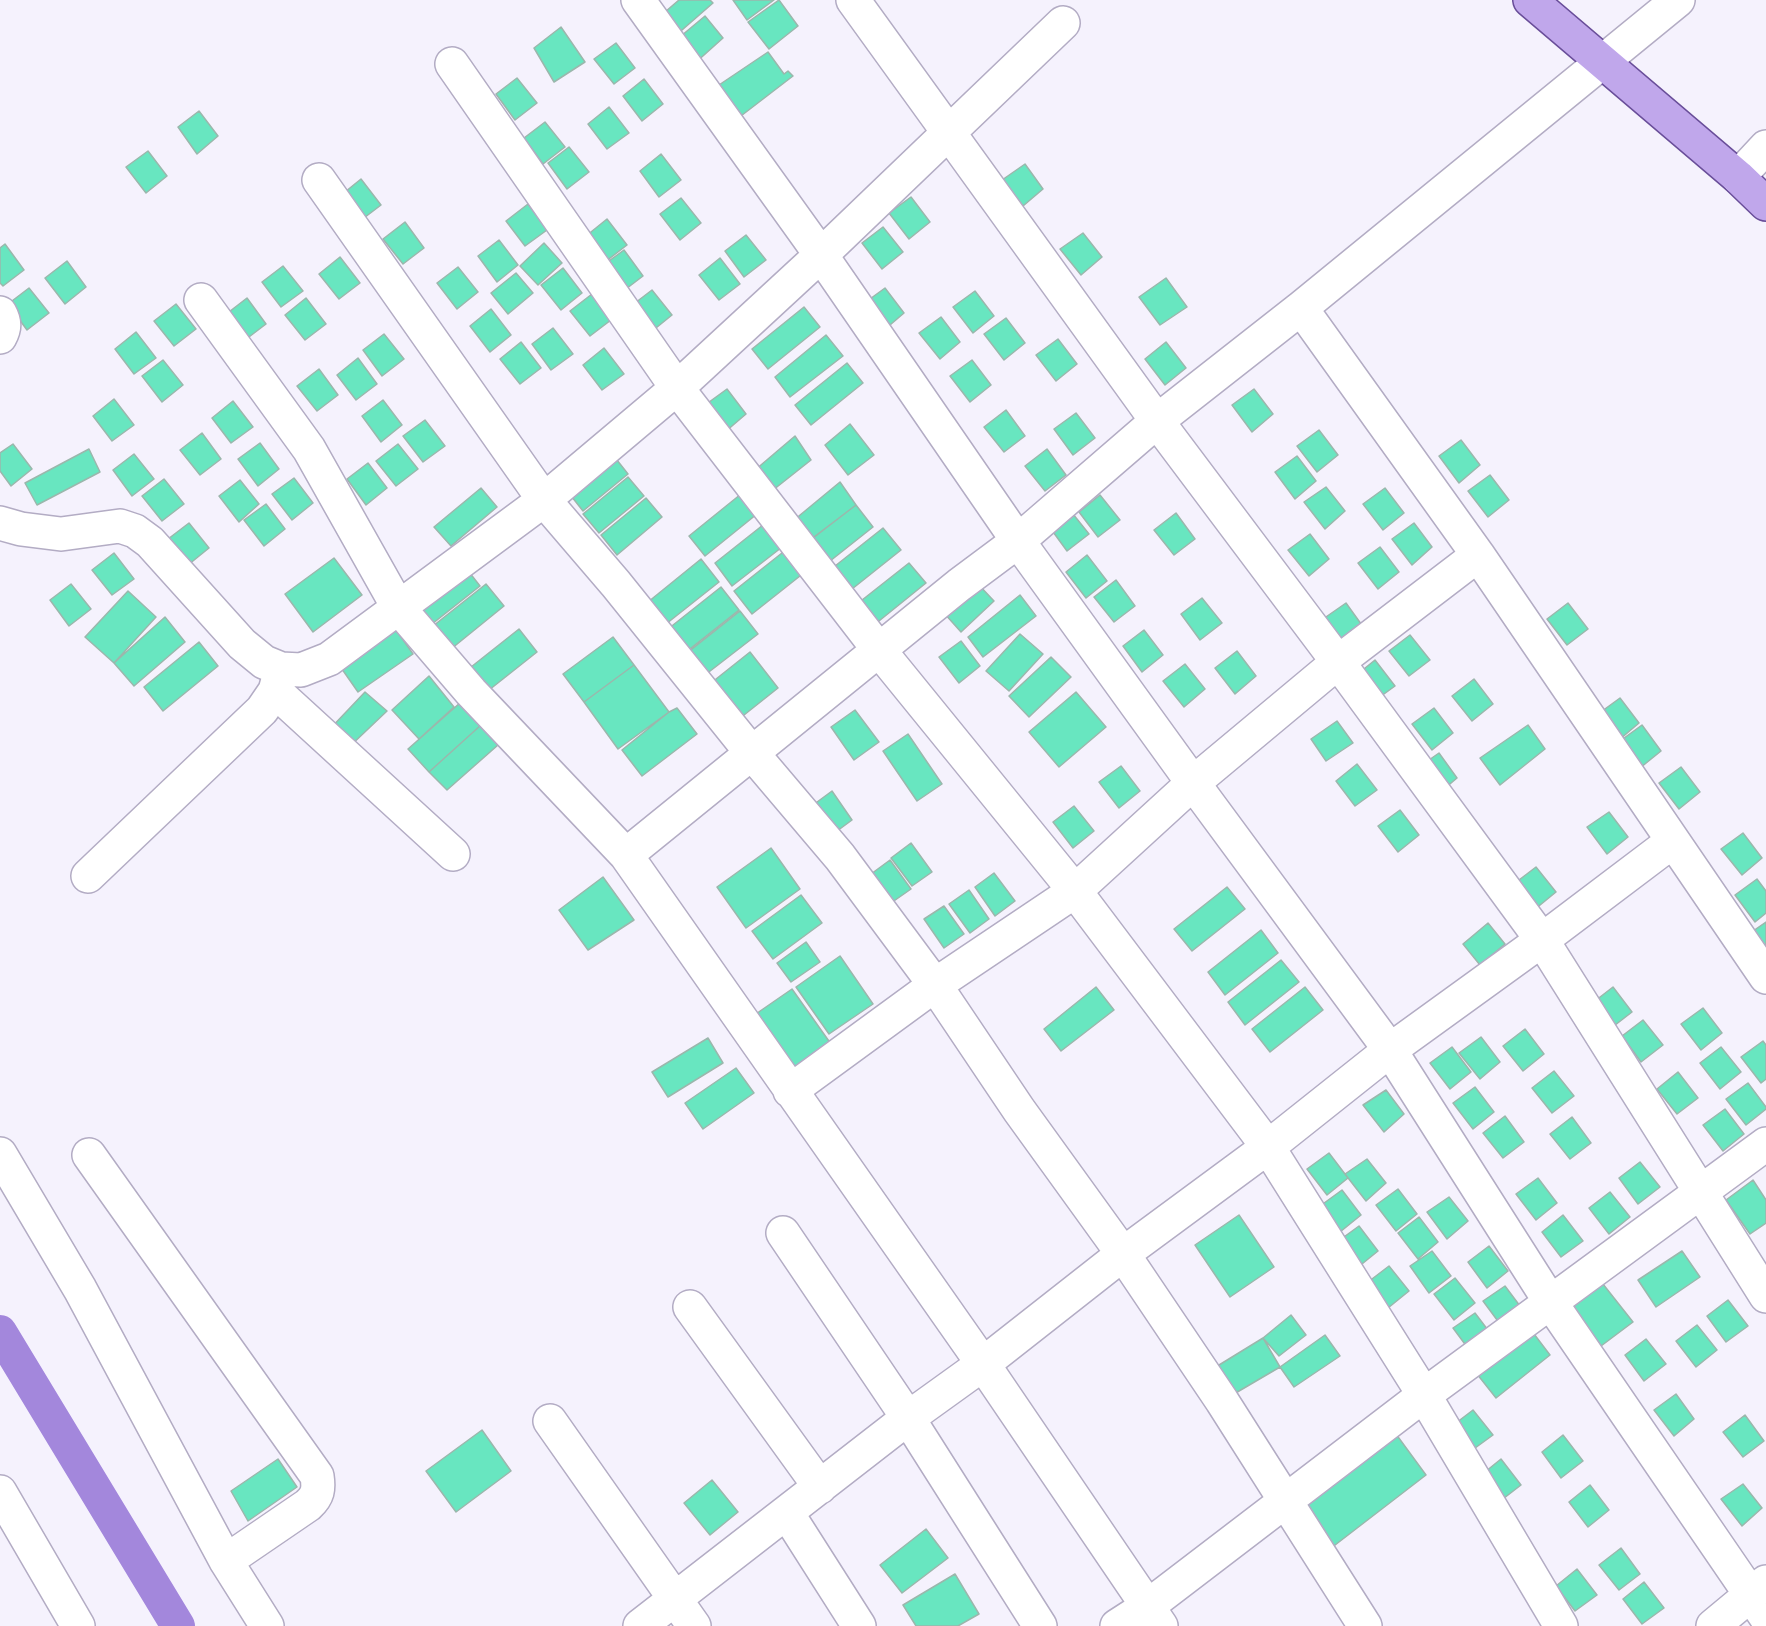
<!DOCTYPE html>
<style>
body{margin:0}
canvas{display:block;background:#f5f2fd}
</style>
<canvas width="1766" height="1626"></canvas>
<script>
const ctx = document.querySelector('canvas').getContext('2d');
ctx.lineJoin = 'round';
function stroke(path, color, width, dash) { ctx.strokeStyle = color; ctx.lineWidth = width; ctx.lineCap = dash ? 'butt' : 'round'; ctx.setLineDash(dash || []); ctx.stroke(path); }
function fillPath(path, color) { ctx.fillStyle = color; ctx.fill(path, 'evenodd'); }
stroke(new Path2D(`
 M0,1332l178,294`), '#a387dc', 34);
const building = new Path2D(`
 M679,0h31l3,3 -39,34 -16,-19z
 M733,0h41l-27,20z
 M779,0l19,26 -29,23 -21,-27z
 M705,16l18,22 -29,26 -19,-23z
 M561,27l24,35 -31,20 -20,-34z
 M616,43l19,25 -21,16 -20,-25z
 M768,52l16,22 4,-3 5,5 -56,43 -27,-28z
 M517,78l20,25 -22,17 -19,-26z
 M644,79l19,25 -21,17 -19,-25z
 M609,107l20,26 -22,16 -19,-25z
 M199,111l19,25 -21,18 -19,-27z
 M545,122l20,25 -22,17 -19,-26z
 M569,147l20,25 -22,17 -19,-26z
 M148,151l19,25 -21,17 -20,-26z
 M661,154l20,26 -22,17 -19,-26z
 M1025,164l18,25 -20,17 -21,-26z
 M361,179l20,26 -21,16 -20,-25z
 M911,197l19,25 -21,17 -20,-26z
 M681,198l20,25 -21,17 -20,-26z
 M528,204l19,26 -22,16 -19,-25z
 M607,219l20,26 -22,17 -19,-26z
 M405,222l19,26 -21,16 -20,-25z
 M883,227l20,25 -21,17 -20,-26z
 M1083,233l19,24 -21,18 -21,-26z
 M746,235l20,25 -22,17 -19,-26z
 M499,240l19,25 -21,17 -19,-26z
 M544,243l18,20 -24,22 -18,-19z
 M5,244l19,26 -21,16 -3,-3v-35z
 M624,250l19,26 -21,16 -20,-26z
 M340,257l20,26 -21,16 -20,-25z
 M720,258l20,26 -21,16 -20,-25z
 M67,261l19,26 -21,17 -20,-26z
 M283,266l20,25 -22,16 -19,-25z
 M458,267l20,25 -21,17 -20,-26z
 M563,268l19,25 -21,17 -20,-25z
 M516,273l17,20 -25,21 -17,-21z
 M1166,278l21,29 -27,18 -21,-28z
 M29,288l20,25 -22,17 -19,-26z
 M885,288l19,25 -21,18 -20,-27z
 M652,290l20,25 -21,17 -20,-26z
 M975,291l19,25 -21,17 -20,-26z
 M592,294l19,26 -21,16 -20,-25z
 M247,298l19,26 -21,16 -20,-25z
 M306,298l20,26 -21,16 -20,-25z
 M176,304l20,25 -22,17 -20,-25z
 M804,307l16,20 -52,42 -16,-20z
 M491,309l20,26 -21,17 -20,-26z
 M941,317l19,25 -20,17 -21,-26z
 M1006,318l19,25 -21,17 -20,-26z
 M553,328l20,26 -22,16 -19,-26z
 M136,332l20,26 -22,16 -19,-25z
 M384,334l20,25 -22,17 -19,-26z
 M826,335l17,21 -53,41 -15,-20z
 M1058,339l19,25 -21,17 -20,-26z
 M521,342l20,26 -21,16 -20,-25z
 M1166,342l20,26 -21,17 -20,-26z
 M604,348l20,26 -22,16 -19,-25z
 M358,358l19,26 -21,16 -19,-25z
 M163,360l20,25 -21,17 -20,-26z
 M972,360l19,25 -21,17 -20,-26z
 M847,363l16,20 -52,42 -16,-20z
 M319,369l19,26 -21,16 -20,-25z
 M727,389l19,25 -21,18 -20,-27z
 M1254,389l19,25 -21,18 -20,-27z
 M114,399l20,26 -22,16 -19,-25z
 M383,400l19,25 -21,17 -19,-26z
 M233,401l20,26 -22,16 -19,-25z
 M1006,410l19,26 -21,16 -20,-25z
 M1076,413l19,25 -22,17 -19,-26z
 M425,420l20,26 -22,16 -20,-26z
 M850,424l24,31 -26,20 -23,-30z
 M1319,430l19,25 -21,17 -20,-26z
 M202,433l19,26 -21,16 -20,-25z
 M795,436l16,24 -48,38 -15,-22z
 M1461,440l19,25 -21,18 -20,-27z
 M260,443l19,26 -21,17 -20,-27z
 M13,444l19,25 -21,17 -11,-15v-18z
 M398,444l20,25 -22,17 -20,-25z
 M89,449l11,23 -63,33 -12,-22z
 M1047,449l19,26 -21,16 -20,-25z
 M134,454l20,25 -22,17 -19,-26z
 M613,455l15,19 -45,37 -15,-19z
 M1297,456l19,25 -21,18 -20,-27z
 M368,463l19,25 -21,17 -19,-26z
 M1490,475l19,25 -21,17 -20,-26z
 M628,477l16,19 -45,37 -16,-19z
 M294,478l19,25 -21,17 -20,-26z
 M164,479l20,25 -22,17 -20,-25z
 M240,480l19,24 -20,18 -20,-26z
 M840,482l16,23 -52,40 -16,-20z
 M1326,487l19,24 -20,18 -21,-27z
 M481,488l16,19 -46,39 -17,-19z
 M1385,488l19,25 -21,17 -20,-26z
 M741,494l16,20 -52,42 -16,-20z
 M1100,495l20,25 -22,17 -19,-25z
 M646,498l16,19 -45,38 -16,-20z
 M266,504l19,25 -21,17 -20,-26z
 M856,505l17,22 -53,42 -18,-23z
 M1069,509l20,25 -22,17 -19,-26z
 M1176,513l19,26 -21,16 -20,-25z
 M768,521l18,23 -54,42 -17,-23z
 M189,523l20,25 -21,17 -20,-26z
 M1414,523l18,24 -20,18 -20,-26z
 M883,528l18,22 -54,43 -17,-23z
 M1310,534l19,25 -20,17 -21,-26z
 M1380,547l19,25 -21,17 -20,-26z
 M787,549l18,23 -53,42 -18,-23z
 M114,553l20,26 -22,16 -20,-25z
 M1087,555l20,26 -21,17 -20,-26z
 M334,558l28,37 -49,37 -28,-38z
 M701,559l18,23 -53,42 -18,-22z
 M462,563l18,23 -53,42 -18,-23z
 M909,563l17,20 -52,42 -17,-21z
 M1116,580l19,26 -21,16 -20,-25z
 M977,583l17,18 -33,31 -17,-19z
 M71,584l20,25 -22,17 -19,-26z
 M486,584l18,22 -53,43 -18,-23z
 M721,587l18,23 -53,42 -18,-23z
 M128,591l28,26 -42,46 -29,-26z
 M1020,595l16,21 -53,41 -15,-20z
 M1202,598l20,25 -22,17 -19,-26z
 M1346,603l18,25 -20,17 -21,-26z
 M1568,603l20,26 -21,16 -20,-26z
 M740,611l18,23 -53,41 -18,-22z
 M165,617l20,25 -51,44 -20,-23z
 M392,624l21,30 -55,38 -21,-30z
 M519,629l18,23 -53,42 -18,-23z
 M1144,630l19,25 -21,17 -19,-26z
 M1020,634l23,20 -34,37 -23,-20z
 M1410,635l20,25 -21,16 -20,-25z
 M613,637l21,28 -50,37 -21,-28z
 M961,641l19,25 -21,17 -20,-26z
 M199,642l19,24 -55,45 -19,-24z
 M1237,651l19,25 -21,18 -20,-26z
 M750,652l28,36 -39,31 -28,-36z
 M1051,657l20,20 -42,40 -20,-21z
 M1375,660l20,26 -22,16 -19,-25z
 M1185,664l20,25 -21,18 -21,-26z
 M634,665l35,47 -51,37 -34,-47z
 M429,676l25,31 -35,32 -27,-29z
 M1474,679l19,25 -21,17 -20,-25z
 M365,692l22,19 -40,38 -19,-18z
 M1076,692l30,35 -47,40 -30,-35z
 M1620,698l19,25 -20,17 -21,-26z
 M461,702l20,23 -52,47 -21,-23z
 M677,708l20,26 -55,42 -20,-26 47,-38z
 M1434,708l19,25 -21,17 -20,-26z
 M855,710l24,32 -25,18 -23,-33z
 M1337,721l16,22 -27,18 -15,-22z
 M481,725l17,20 -51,45 -18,-18z
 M1528,725l17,24 -45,36 -20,-27z
 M1642,725l19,26 -21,17 -20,-27z
 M908,734l34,50 -25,17 -34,-50z
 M1439,753l18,25 -20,17 -21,-26z
 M1357,764l20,26 -22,16 -19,-25z
 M1121,766l19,25 -21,17 -20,-26z
 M1681,767l19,25 -21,17 -20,-26z
 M832,791l20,29 -19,14 -20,-29z
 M1074,806l20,25 -21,17 -20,-26z
 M1400,810l19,25 -21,17 -20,-26z
 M1609,812l19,25 -21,17 -20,-27z
 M1743,833l19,25 -20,17 -21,-26z
 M911,843l21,29 -20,14 -21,-28z
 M771,848l29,41 -54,39 -29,-41z
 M890,860l21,29 -20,14 -20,-29z
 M1536,867l20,25 -22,18 -19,-27z
 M994,873l21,28 -20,15 -20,-29z
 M603,877l31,43 -46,30 -29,-40z
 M1757,879l9,12v22l-11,9 -20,-27z
 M1227,887l18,22 -53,42 -18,-22z
 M969,890l20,29 -19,14 -21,-29z
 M801,895l21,28 -49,36 -21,-28z
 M944,906l20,28 -20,14 -20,-29z
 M1766,922v26l-13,-17z
 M1488,923l17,21 -25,21 -17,-21z
 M1261,930l17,23 -53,42 -17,-23z
 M806,942l14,20 -29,20 -14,-19z
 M840,956l33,48 -44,30 -33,-47z
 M1281,960l18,22 -54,43 -17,-23z
 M1096,987l18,23 -53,41 -17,-22z
 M1305,987l18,23 -53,42 -18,-23z
 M1613,987l19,25 -22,17 -19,-25z
 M792,989l39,55 -43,29 -38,-55z
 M1703,1008l19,25 -21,17 -20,-26z
 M1643,1020l20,25 -22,17 -19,-26z
 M1525,1029l19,25 -21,17 -20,-25z
 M1481,1037l19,25 -20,17 -21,-26z
 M708,1038l15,25 -55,34 -16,-25z
 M1763,1041l3,4v34l-5,4 -20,-26z
 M1452,1047l19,25 -21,17 -20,-26z
 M1721,1047l20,25 -21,17 -20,-26z
 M736,1068l18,25 -51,36 -18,-26z
 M1554,1071l20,25 -22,17 -20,-25z
 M1678,1072l20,26 -21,16 -20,-25z
 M1748,1083l18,24v2l-20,16 -20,-26z
 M1475,1087l19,25 -21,17 -20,-26z
 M1386,1090l18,24 -20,18 -21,-27z
 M1725,1109l19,25 -21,17 -20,-26z
 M1505,1116l19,26 -21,16 -20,-25z
 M1572,1117l19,26 -21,16 -20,-25z
 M1329,1153l19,25 -21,17 -20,-26z
 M1367,1159l19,24 -20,18 -21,-27z
 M1640,1162l20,25 -22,17 -19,-26z
 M1538,1178l19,25 -21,17 -20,-26z
 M1753,1180l13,20v23l-16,11 -24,-34z
 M1398,1189l19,25 -21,17 -20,-26z
 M1342,1190l19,25 -21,17 -20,-26z
 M1610,1192l20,25 -21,17 -20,-26z
 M1449,1197l19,24 -21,18 -20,-27z
 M1239,1215l35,52 -44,30 -35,-52z
 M1563,1215l20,26 -22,16 -19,-25z
 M1419,1217l19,25 -20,17 -20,-26z
 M1359,1226l19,25 -21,17 -20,-26z
 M1489,1246l19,25 -21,17 -19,-26z
 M1432,1251l19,25 -22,17 -19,-27z
 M1682,1251l18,26 -44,30 -18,-27z
 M1389,1266l20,25 -21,17 -20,-26z
 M1455,1278l20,25 -21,17 -20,-26z
 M1599,1279l34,43 -36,27 -33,-43z
 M1505,1286l18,24 -20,18 -20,-27z
 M1728,1300l20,26 -22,16 -19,-26z
 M1475,1313l19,25 -21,17 -20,-27z
 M1291,1315l15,20 -27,21 -16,-18z
 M1697,1325l20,25 -21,17 -20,-26z
 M1531,1330l19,25 -54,43 -19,-24z
 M1325,1335l15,21 -46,31 -14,-20z
 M1263,1338l17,29 -58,34 -16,-28z
 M1646,1339l20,25 -22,17 -19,-26z
 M1676,1394l18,25 -20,17 -20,-26z
 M1473,1410l20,25 -22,16 -19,-25z
 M1745,1415l19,26 -21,16 -20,-25z
 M482,1430l29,41 -55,41 -30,-41z
 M1393,1430l33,45 -100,77 -34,-46z
 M1563,1435l20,26 -22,17 -19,-26z
 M278,1459l19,28 -49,34 -17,-30z
 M1501,1459l20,26 -22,17 -19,-26z
 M712,1480l26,32 -28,23 -26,-32z
 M1743,1484l19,24 -20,18 -21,-27z
 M1590,1485l19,25 -21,17 -19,-25z
 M926,1529l22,29 -46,35 -22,-28z
 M1621,1548l19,26 -21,16 -20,-25z
 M1577,1569l20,26 -22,16 -19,-25z
 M955,1574l24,40 -21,12h-42l-13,-21z
 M1644,1582l20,26 -22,16 -19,-25z`);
fillPath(building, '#68e6c0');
stroke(building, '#9bb7ac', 1.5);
const minor = new Path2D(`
 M638,0l183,255 197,286 175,242 197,267 161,253 215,314
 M853,0l304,421 181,241 204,278 224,356
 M1678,0l-377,308 177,247 288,422
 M452,64l225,324 202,262 196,241 193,256 156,248 137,231
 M1738,177l28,-30
 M319,180l225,320 72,84 135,168 89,105 95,128 84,125 104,144 99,147 143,225
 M201,300l108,149 89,158 73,85 155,163 357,509 178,262
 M0,313c5,9 5,15 0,24
 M0,523l21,6 40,5 59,-8 15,5 15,11 92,102 22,18 17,7 20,1 28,-11 215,-159 133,-112 144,-133 242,-232
 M275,691l178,163
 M626,855l333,-270 59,-44 139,-120 144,-113
 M88,876l174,-166 13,-19 6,-22
 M790,1091l145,-106 140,-94 118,-108 145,-121 140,-107
 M0,1154l80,135 146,272 41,65
 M89,1155l228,321c2,13 1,20 -9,29l-82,56
 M783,1233l125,185 132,208
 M690,1307l130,180
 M550,1421l144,205
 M0,1492l78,134
 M787,1513l72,113
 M640,1626l268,-208 75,-54 140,-110 145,-107 122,-97 152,-110 131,-99
 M1117,1626l31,-20 276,-211 342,-251
 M1713,1626l53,-44`);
const major = new Path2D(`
 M1530,0l208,177 28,27`);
stroke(minor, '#b3acc4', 36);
stroke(major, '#694e99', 36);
stroke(minor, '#fff', 33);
stroke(major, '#c0a7eb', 33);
</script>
